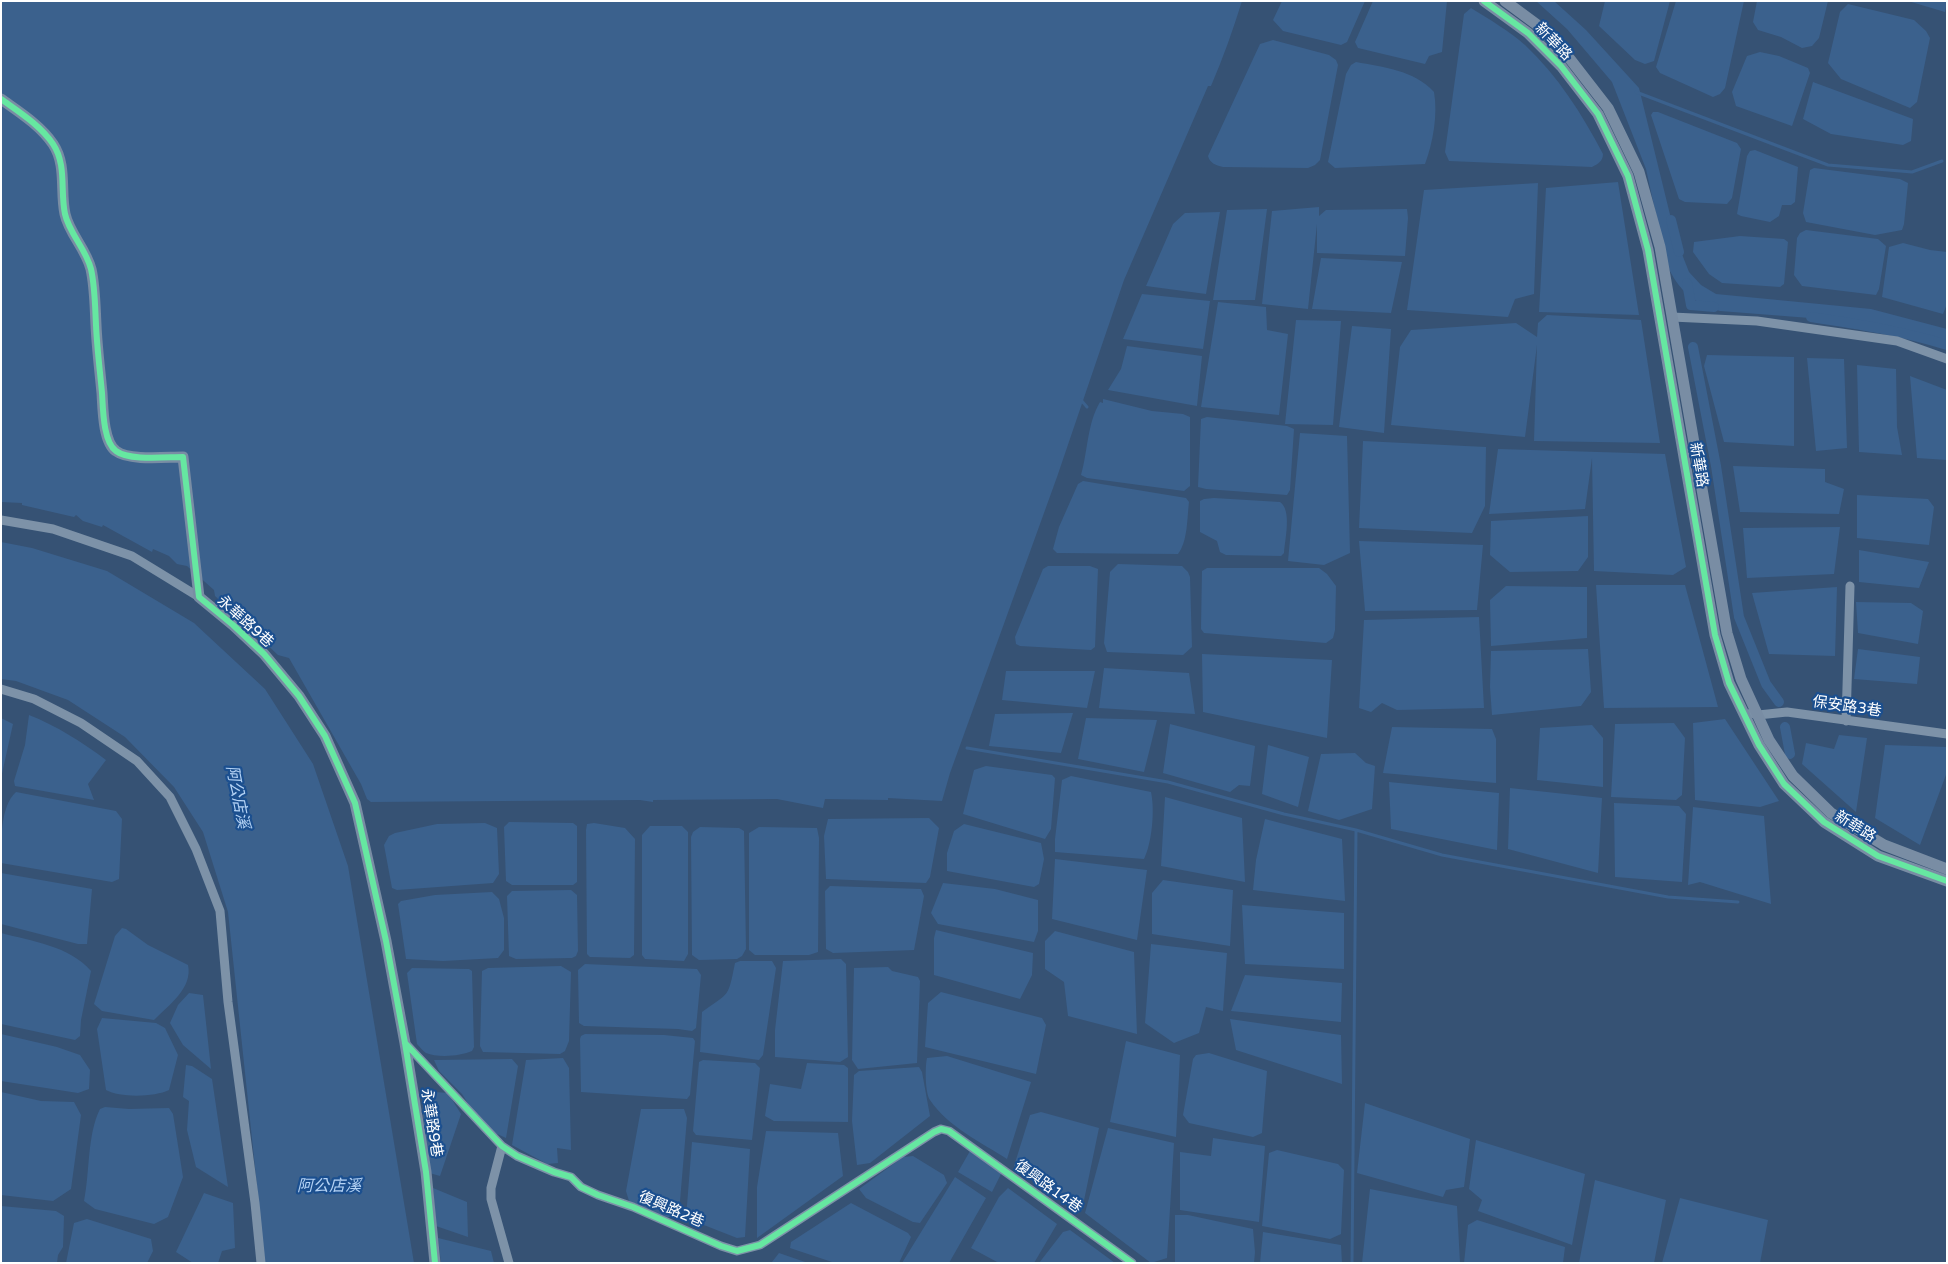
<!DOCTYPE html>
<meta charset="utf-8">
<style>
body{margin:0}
#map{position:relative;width:1948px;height:1264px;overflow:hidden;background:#365274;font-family:"Varela Round",sans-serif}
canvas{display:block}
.frame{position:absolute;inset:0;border:2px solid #fff;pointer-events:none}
</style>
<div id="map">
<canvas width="1948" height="1264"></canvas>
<div class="frame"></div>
</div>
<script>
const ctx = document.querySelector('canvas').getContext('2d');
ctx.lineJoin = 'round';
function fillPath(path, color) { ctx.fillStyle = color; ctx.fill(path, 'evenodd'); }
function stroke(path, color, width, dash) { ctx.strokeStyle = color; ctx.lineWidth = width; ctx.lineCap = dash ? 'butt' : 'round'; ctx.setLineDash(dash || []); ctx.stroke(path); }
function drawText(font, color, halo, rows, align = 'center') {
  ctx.font = font + ' "Varela Round","Noto Sans TC",sans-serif'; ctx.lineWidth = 4.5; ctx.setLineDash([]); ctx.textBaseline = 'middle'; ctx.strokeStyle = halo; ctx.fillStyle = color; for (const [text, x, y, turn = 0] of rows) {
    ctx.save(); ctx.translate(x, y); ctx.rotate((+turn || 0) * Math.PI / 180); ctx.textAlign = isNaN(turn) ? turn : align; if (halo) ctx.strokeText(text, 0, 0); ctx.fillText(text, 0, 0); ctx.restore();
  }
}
fillPath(new Path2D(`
 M1,1h1241c-9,29 -19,57 -31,85h-3l-84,194 -67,197 -107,296 -8,28 -54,-3v2l-63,-1 -2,9 -46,-9 -124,1v2l-13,-2 -269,2 -4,-3 -6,-15 -72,-126 -11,-3 -63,-59 -1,-6 -27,-24 -10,-2 -8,-8 -16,-7 -1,3 -49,-27 -1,2 -19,-6 -7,-6 -2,2 -52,-12v-2l-21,-1z
 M1282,1h83l-18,41 -6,3 -58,-14 -10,-11z
 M1373,1h74l-5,51 -13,4 -4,8 -67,-16 -3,-6z
 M1536,1h18l32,29 53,58 37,151 13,33 12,13 15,9 155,15 76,20v17l-63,-20 -23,-4 -141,-11c-27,-8 -41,-20 -53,-46l-21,-96 -34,-87 -45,-53z
 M1605,1h65l-16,60 -9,3 -10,-4 -36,-34z
 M1676,1h68l-19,87 -5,6 -7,3 -53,-24 -4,-6z
 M1757,1h71l-9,37 -7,8 -10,2 -21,-11 -23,-7 -5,-8z
 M1908,1h39l-2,11z
 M1848,4l66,16 12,11 4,7 -13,64 -7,6 -69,-29 -13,-16 12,-51z
 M1471,8c18,11 38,23 54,37 33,31 57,69 78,109 0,7 -5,10 -11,13l-143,-6 -4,-9 19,-138z
 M1273,40l56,15 7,5 2,5 -18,95 -5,5 -7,3 -85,-1c-8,-2 -13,-4 -15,-11l52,-112z
 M1760,52l19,4 29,12 2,5 -18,53 -56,-20 -4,-14 15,-36z
 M1356,62c27,5 58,8 78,30 4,22 -1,51 -9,72l-90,4 -7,-6 18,-88 5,-9z
 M1813,82l100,37 -2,22 -8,4 -72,-11 -28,-15z
 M1653,112h5l79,31 4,6 -9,49 -5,6 -42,-2 -6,-3 -28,-84z
 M1755,150l43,17 -3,35 -4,3h-9l-3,11 -9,6 -29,-6 -4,-2 10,-58 3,-5z
 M1814,168l86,11 8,4 -4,41 -2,6 -27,5 -69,-13 -3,-9 7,-43z
 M1618,182l21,133 -100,-3 7,-124z
 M1538,183l-4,111 -19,5 -7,18 -101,-7 17,-120z
 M1319,207v9l7,-6 81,-1 1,9 -3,38 -88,-3v-29l-9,85 -46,-5 10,-93z
 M1267,209l-12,91h-42l14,-90z
 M1220,212l-14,82 -60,-8 27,-62 12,-11z
 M1806,230l72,9 8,7 -7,43 -3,6 -74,-9 -8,-11 3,-37 3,-5z
 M1740,236l44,3 4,3 -4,42 -4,3 -58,-4 -13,-9 -16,-22 1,-10z
 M1903,243l27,7 17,2v52l-4,10 -61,-17 7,-50z
 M1321,258l81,4 -11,51 -79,-4z
 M1142,294l68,7 -7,48 -80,-10z
 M1218,302l48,5 1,23 21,4 -9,81 -78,-8z
 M1547,315l94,5 19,123 -126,-2 3,-96 -12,92 -134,-12 9,-78 11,-17 105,-7 21,14 1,-14z
 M1296,320l45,1 -8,104 -48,-1z
 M1352,326l39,3 -7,104 -45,-6z
 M1127,346l75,10 -5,50 -89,-16 13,-21z
 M1707,355l87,2v89l-70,-4 -20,-76z
 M1807,358l37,1 3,89 -31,3z
 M1857,365l39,4 1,58 5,28 -43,-3z
 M1910,376l37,14v70l-30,-2z
 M1103,399l49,12 31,3 7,3v69l-6,5 -97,-13 -6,-3c7,-24 6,-51 19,-73l3,1z
 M1207,417l80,9 7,3 -4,61 -3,5 -81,-6 -8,-2 3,-68z
 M1300,433l47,3 3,117 -26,12 -36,-4z
 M1363,441l123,6 -1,59 -13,27 -113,-5z
 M1498,449l167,5 21,113 -13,8 -79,-4 -2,-113 -7,51 -96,5z
 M1733,466l92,3v13l19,7 -5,25 -99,-2z
 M1083,481l103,17 3,4c-2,16 -1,39 -11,52l-121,-1 -4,-4 6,-22 19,-43z
 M1857,495l71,4 6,8 -5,38 -72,-7z
 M1214,498l66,4c12,8 5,37 4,51l-3,3 -55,-1 -6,-3 -3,-11 -17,-9v-31l4,-2z
 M1588,516v41l-10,14 -68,1 -20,-17 1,-34z
 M1840,527l-6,47 -87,4 -4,-50z
 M1359,541l124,4 -6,65 -112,1z
 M1,542l31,6 75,23 87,52 71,66 48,75 35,102 66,397h-154l-3,-77 -29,-274 -25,-80 -29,-45 -49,-50 -57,-37 -52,-19 -15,-2z
 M1859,550l70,12 -10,26 -60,-6z
 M1118,564l64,2 6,6 2,5 2,70 -9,8 -76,-3 -3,-9 6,-71z
 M1048,566h42l8,3 -3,78 -4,3 -71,-4 -4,-2 -1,-7 28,-68z
 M1207,568h112l8,6 9,12 -1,44 -2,8 -7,5 -122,-10 -3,-4 1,-58z
 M1596,585h89l33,122 -114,1z
 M1506,586l81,1v51l-96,8 -1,-46z
 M1837,587l-2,69 -66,-2 -17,-61z
 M1856,602l55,1 12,8 -5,33 -60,-11z
 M1479,617l5,91 -87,2 -15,-7 -11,9 -12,-4 5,-88z
 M1588,649l3,43 -10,14 -89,9 -2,-28 1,-36z
 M1858,649l62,8 -3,27 -63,-5z
 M1202,654l130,6 -5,78 -124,-26z
 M1104,668l85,5 6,41 -96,-6z
 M1006,671h89l-8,37 -85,-8z
 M1073,713l-12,40 -72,-7 6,-32z
 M29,715c28,11 53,27 77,45l-18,24 6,16 -79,-14 -1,-5 11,-36z
 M1,718l12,6 -12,54z
 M1086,718l71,2 -13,52 -66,-13z
 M1725,719l54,82 -19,6 -65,-7 -2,-77z
 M1674,723l11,15 -3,57 -6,5 -65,-3 4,-73z
 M1170,724l85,22 -5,40 -11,-1 -9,7 -67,-19z
 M1592,725l11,13v49l-66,-7 3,-52z
 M1392,727l100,2 4,10v44l-113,-10z
 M1839,735l28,3 -11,74 -54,-48 4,-21 28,6z
 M1268,745l41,12 -11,50 -36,-13z
 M1885,745l62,2v25l-27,73 -45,-27z
 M1355,753l11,10 9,3 -3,43 -33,11 -31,-9 13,-57z
 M986,766l66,9 3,3 -4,51 -6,10 -82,-25 11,-44z
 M1071,776l80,16c4,18 1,51 -7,67l-89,-7v-13l7,-59z
 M1389,782l110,11 -2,57 -106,-21z
 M1510,788l92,10 -4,75 -90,-24z
 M16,792l100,19 6,8 -3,60 -7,3 -111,-19c0,-20 -1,-57 15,-71z
 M1165,797l77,21 3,64 -84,-16z
 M1614,803l65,3 7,8 -4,68 -67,-5z
 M1693,807l71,9 7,88 -71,-22 -12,3z
 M929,818l10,10 -9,49 -4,6 -100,-4 -2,-43 4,-17z
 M1265,819l77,20 3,62 -92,-11 3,-30z
 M509,822l64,1 4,3v56l-4,3h-61l-6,-4 -2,-54z
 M485,823l12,5 2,46 -6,9 -96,7 -5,-2 -8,-43 5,-9 6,-3 42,-9z
 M594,823l31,5 10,11 -1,116 -4,3 -40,-1 -3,-3 -1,-124 1,-6z
 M964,824l77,19 3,16 -5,25 -5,3 -87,-16v-18l7,-22z
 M650,826h32l6,6v122l-4,7 -39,-2 -3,-4v-120z
 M700,827l39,1 5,3 2,118 -4,7 -5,3 -38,1 -7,-5 -1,-118 2,-5z
 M759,827l58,1 2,10 -1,114 -9,3h-54l-6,-5v-117z
 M1055,859l92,11 -10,70 -85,-21z
 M1,873l91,16 -5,55h-9l-77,-20z
 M1163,880l70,10 -3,56 -78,-12v-41z
 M943,883l52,6 43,11v31l-4,11 -96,-18 -7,-11z
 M830,886l91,3 3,7 -10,54 -81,3 -7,-4 -1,-58z
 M571,890l6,5 1,56 -2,5 -4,2 -56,1 -7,-3 -2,-60 5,-5z
 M492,892l7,7 5,19v32l-6,8 -55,3 -37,-2 -8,-55 3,-3 34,-6z
 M1242,905l102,8v56l-99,-5z
 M122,928l4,1 22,16 40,20c5,23 -19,40 -34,55l-52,-9 -8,-7 21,-68z
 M936,930l97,23 -1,22 -12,24 -86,-24v-37z
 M1055,931l79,21 3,82 -69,-18 -4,-34 -19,-13v-28z
 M1,933c30,8 69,13 90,38l-10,49 -1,16 -5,4 -74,-16z
 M1151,944l76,9 -4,58 -17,-4 -7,26 -25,10 -29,-20z
 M841,959l5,5 2,93 -8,5 -65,-5v-27l8,-69z
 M740,961h32l4,7 -13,87 -4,5 -59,-8 2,-40c28,-20 26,-14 33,-49z
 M585,964l112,5 4,6 -5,53 -4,3 -14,-2 -94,-3 -5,-3 -1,-53z
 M561,966l10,6 -2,69 -4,10 -5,3 -77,-2 -3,-6 2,-75 6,-3z
 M888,967l4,4 26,6 2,4 -3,82 -59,6 -6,-9 2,-92z
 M412,968l57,1 3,2 2,76 -2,4c-11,5 -34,7 -46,2 -3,-2 -6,-6 -9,-9l-10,-71z
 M1245,975l97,8 -1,39 -110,-11z
 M941,992l101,26 4,7 -10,49 -111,-27 3,-44z
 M189,993l14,2 8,74 -28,-24 -13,-22 8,-18z
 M102,1018l54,5 9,5 13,27 -9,35c-14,7 -49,8 -63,0l-9,-61z
 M1230,1019l111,16 1,49 -106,-34z
 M1,1034l56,13 23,8 10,15 -1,19 -11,4 -77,-12z
 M585,1034l79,1 29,3 2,3 -5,54 -3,4 -106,-7 -1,-53 1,-3z
 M1126,1041l54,14 -4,82 -66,-15z
 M1209,1053l58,18 -5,62 -9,4 -64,-14 -6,-8 10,-56 3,-4z
 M947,1056l84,26 -24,77c-26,-17 -59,-32 -77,-59 -5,-7 -5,-34 -3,-42z
 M563,1058l6,10 2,82 -14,-2 1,15 -11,1 -35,-19 14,-85z
 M512,1059l6,7 -12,72 -11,-5 -23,-23 -10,-16 -23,-23 -5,-11z
 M703,1060l52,3 5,5 -8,72 -56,-5 -3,-4 6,-69z
 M807,1063l37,2 4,3v54l-74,-1 -9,-5 5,-32 31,5z
 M186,1065l6,1 20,13 16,108 -32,-20 -9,-37 2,-29 -6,-4z
 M919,1067l3,5 8,44 -60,47 -13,2 -5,-44 2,-46 5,-4z
 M422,1091l26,2 13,21 -21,62 -14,-4z
 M1,1092l40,9 33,1 7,13 -10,74 -18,12 -52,-6z
 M1365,1103l105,36 -6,48 -18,3 -3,7 -86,-24z
 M105,1107l24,2 40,-1 4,6 10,63 -15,40 -14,7 -59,-15 -11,-8c6,-29 3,-66 16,-92z
 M641,1109h43l3,9 -8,95 -12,5 -38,-17 -3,-10z
 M1041,1112l58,16 -17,82 -5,2 -63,-46 16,-51z
 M1108,1128l66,15 -7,115 -16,5 -66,-50z
 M766,1131l72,2 5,43 -86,62v-51z
 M1213,1138l52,8 -6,76 -79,-12v-58l31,4z
 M1476,1140l109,34 -13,71 -94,-34 4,-11 -13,-11z
 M692,1142l58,7 -5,88 -8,1 -51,-20z
 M1277,1150l61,14 6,6 -3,64 -11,5 -68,-13 7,-73z
 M970,1151l32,21 -10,20 -34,-20z
 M913,1156l31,19 3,8 -27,40 -7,-1 -47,-24 -7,-9 44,-32z
 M955,1177l31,21 -37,65h-47z
 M1595,1180l71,20 -12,63h-75z
 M433,1188l34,14 1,35 -32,-11z
 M1008,1188l49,36 -23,39h-35l-28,-15 28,-51z
 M1370,1189l87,17 3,57h-98z
 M204,1193l29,10 2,45 -13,3 -4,12h-25l-17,-11z
 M1680,1198l88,22 -8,43h-98z
 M851,1203l57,30 3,4 -12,26h-64l-45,-15 1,-6z
 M1,1206l55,5 8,5 -1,31 -5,8 -1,8h-56z
 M1175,1215h13l65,14 2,23 -1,11h-79z
 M87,1219l64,20 2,12 -6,12h-81l8,-40z
 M1477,1220l88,27 -2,16h-99l4,-38z
 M1070,1230l45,33h-76l24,-31z
 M1263,1232l78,13 1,18h-82z
 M438,1238l53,13 3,12h-53z
 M779,1253l29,10 -36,-1z`), '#3b618d');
stroke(new Path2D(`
 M1636,92l192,73 84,7 30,-11
 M1081,400l6,7
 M967,748l201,34 116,32 72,16 86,25 226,42 70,5
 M1352,1263l4,-433`), '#3b618d', 3);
stroke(new Path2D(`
 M1671,220l8,32
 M1687,283l4,22 23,2
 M1811,317c46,7 91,14 136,28
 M1693,347l23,119 23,151 27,67 13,18
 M1785,727l5,27`), '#3b618d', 10);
stroke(new Path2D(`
 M1672,317l85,4 140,20 50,18
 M1,520l52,9 79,27 67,41
 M1,689l33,10 47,24 56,38 33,36 26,52 24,62 8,91 27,201 6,60
 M1751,713l7,2 29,-3 160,22
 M1846,721l4,-135
 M405,1043l97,103 15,10 37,16 17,5 10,10 17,8 35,12 88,39 16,5 23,-6 174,-113 7,-3 8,2 183,132
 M502,1146l-11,42v11l18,64`), '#7d92a8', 9);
stroke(new Path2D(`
 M1484,1l44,32 33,33 37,48 30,62 20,74 67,385 14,48 30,62 25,39 40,38 54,34 69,25
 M1505,1l31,23 34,35 38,49 31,64 21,75 67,386 14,46 28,61 24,36 38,37 53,32 63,24
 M1,99c18,13 39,26 52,45 14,21 7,47 12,70 4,19 21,35 26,55 4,18 4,37 5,56 1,23 4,46 6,68 1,15 1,49 14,58 13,10 50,6 67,6l16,140 34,28 31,29 35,42 26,40 30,67 31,138 19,102 21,129 9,91`), '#798da4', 11);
stroke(new Path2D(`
 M1484,1l44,32 33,33 37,48 30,62 20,74 67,385 14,48 30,62 25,39 40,38 54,34 69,25
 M1,99c18,13 39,26 52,45 14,21 7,47 12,70 4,19 21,35 26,55 4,18 4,37 5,56 1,23 4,46 6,68 1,15 1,49 14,58 13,10 50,6 67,6l16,140 34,28 31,29 35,42 26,40 30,67 31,138 19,102 21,129 9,91
 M405,1043l97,103 15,10 37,16 17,5 10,10 17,8 35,12 88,39 16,5 23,-6 174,-113 7,-3 8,2 183,132`), '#66e7a1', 6);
drawText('15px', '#fff', '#1b4f8f', [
 ["新華路",1553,42,46],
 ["新華路",1698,465,80],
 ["永華路9巷",245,622,42],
 ["保安路3巷",1847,707,8],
 ["新華路",1855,827,32],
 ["永華路9巷",431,1123,81],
 ["復興路14巷",1048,1187,36],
 ["復興路2巷",671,1210,23]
]);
drawText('italic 16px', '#b5d3f5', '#1b4f8f', [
 ["阿公店溪",237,797,79],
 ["阿公店溪",329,1187]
]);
</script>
